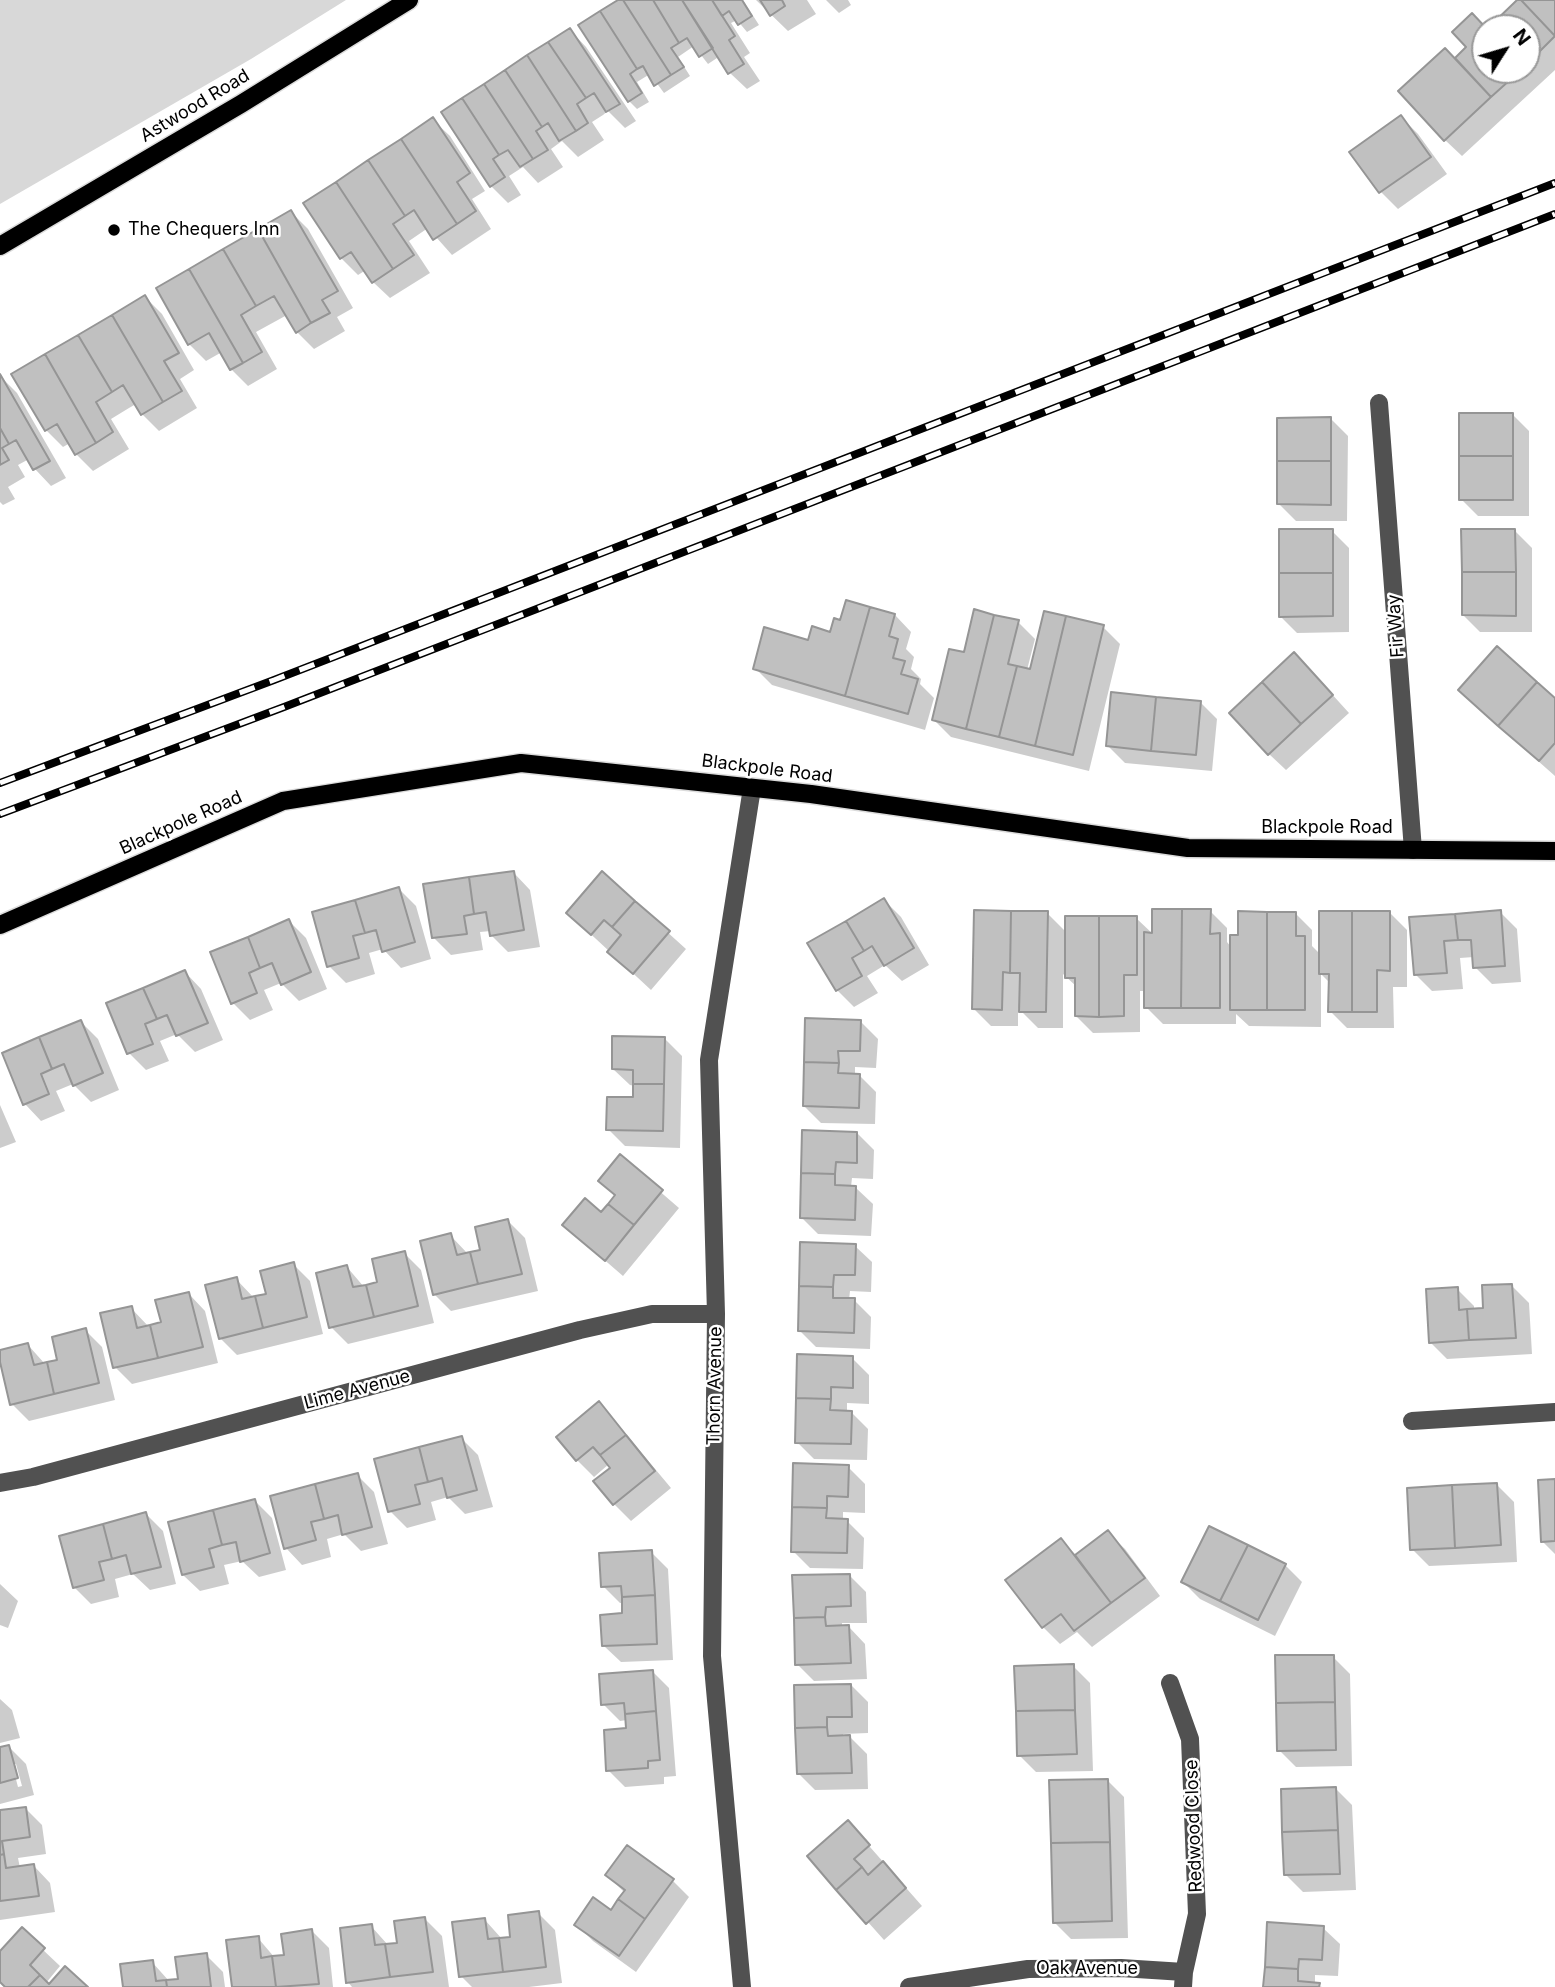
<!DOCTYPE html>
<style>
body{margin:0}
#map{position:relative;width:1555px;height:1987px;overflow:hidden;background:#fff;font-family:Inter,sans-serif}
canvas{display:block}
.north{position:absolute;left:1471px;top:14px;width:70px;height:70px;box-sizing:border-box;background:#fff;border:2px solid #999;border-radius:50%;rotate:53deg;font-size:19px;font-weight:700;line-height:28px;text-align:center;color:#000}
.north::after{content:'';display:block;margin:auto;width:24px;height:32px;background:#000;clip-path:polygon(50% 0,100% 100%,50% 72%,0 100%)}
</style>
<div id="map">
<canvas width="1555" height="1987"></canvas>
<div class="north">N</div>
</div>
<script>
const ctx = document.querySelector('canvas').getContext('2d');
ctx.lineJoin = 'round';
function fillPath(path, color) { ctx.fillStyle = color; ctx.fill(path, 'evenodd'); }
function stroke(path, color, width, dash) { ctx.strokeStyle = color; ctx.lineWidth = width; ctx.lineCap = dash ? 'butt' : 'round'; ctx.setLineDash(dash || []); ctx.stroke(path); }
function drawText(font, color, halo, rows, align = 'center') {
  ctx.font = font + ' Inter,sans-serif'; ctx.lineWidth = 5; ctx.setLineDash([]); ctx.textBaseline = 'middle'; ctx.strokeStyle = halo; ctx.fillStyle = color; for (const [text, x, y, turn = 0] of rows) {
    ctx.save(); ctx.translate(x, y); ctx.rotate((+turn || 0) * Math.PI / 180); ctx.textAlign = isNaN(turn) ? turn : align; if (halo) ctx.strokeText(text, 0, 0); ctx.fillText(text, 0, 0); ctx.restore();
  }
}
fillPath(new Path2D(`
 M0,0h346l-95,59 -251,145z`), '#d8d8d8');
fillPath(new Path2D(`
 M620,0h123l16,25 -12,7 -10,-12 -6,3 19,30 -6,4 16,24 -13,8 -17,-16 -10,-17 -12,8 -14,-18 -16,11 12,19 -26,17 -14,-19 -13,8 12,20 -12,7 -8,-8z
 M756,0h51l9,14 -28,17z
 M826,0h22l3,5 -12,8z
 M1520,0h35v70l-93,86 -17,-16 10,-80 14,-13 16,23h42v-42h-37z
 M570,30l16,17 50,74 -11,7 -17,-17 -5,4 -11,7 12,18 -26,17 -16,-16 -11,8 12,18 -25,16 -15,-16 -14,9 12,19 -13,8 -17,-17 -48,-74z
 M1401,117l17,17 29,40 -49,35 -17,-17 -29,-40z
 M433,120l17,16 35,55 -13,8 19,30 -39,26 -24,-27 -19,13 21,32 -40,25 -17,-16 -7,-12 -8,5 -17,-17z
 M291,212l17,17 45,79 -16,9 8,14 -31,18 -17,-17 -10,-17 -31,17 21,37 -29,17 -17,-17 -9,-17 -16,9 -17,-17z
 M145,297l17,17 32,56 -14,9 17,29 -38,23 -17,-17 -6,-10 -7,4 -18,11 18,30 -36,22 -17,-17 -6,-11 -7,4 -17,-17 -32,-56z
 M0,376l17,17 49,85 -15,8 -16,-17 -6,-10 -11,6 7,12 -17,10 7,12 -12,6 -3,-3z
 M1512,414l17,17v85h-51l-17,-17z
 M1331,419l17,17 -1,85h-51l-17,-17z
 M1332,531l17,17v84l-52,1 -17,-17z
 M1515,531l17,17v84h-52l-17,-17z
 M895,615l16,17 -5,17 8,8 -3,12 10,10 -1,5 14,14 -9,32 -153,-45 -17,-17 54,-26z
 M1018,622l17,17 -8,31 4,1 72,-44 17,17 -31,127 -138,-34 -17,-17z
 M1311,671l38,42 -63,57 -17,-16z
 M1555,700v76l-78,-69z
 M1200,702l17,17 -5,52 -87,-8 -17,-17z
 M514,873l16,17 10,57 -32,5 -17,-17v-4l-11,1 3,18 -32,5 -17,-17z
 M603,874l83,75 -35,41 -83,-77z
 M399,889l17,17 15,53 -30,9 -18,-19 -14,4 6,21 -29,9 -17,-17 -15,-53z
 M884,900l17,17 28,48 -27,16 -17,-16 -18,11 11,17 -24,14 -17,-17 -27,-46z
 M1210,911l17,17v14l4,5 8,-10 56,-24 17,17v16l8,8 70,-41 17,17v57h-14l1,41h-47l-17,-17v-28l-9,-9v53l-72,-1 -13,-12v10h-73l-17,-17v-16h-6v41l-47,1 -17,-17 1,-29 -14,-13v54h-25l-20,-20v18h-27l-17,-17 73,-96 20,20 69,-15 18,17z
 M1500,912l17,17 4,53 -29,2 -17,-17 -1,-10 -14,1 3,31 -31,2 -17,-17 -4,-55z
 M289,921l17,17 21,51 -28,12 -18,-18 -17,7 9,20 -23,10 -17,-17 -21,-50z
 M185,972l16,17 22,51 -28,12 -18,-18 -17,7 9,20 -23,9 -17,-17 -21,-49z
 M807,1020l54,2 17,17 -2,29 -21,-1v8h4l17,17 -1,32 -54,-1 -17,-17z
 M81,1022l17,17 21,51 -28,12 -18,-18 -17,7 9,20 -24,10 -16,-17 -21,-50z
 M665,1039l17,17 -2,92 -55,-2 -17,-17 27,-30v-13l-5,-1 -17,-16z
 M0,1105l16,37 -16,6z
 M804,1131l53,2 17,17 -1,29 -21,-1 -1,9 5,1 17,16 -2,32 -53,-2 -17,-17z
 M620,1157l59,51 -56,68 -59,-51 37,-11 15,-17 -16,-16z
 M508,1221l17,17 13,53 -87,20 -17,-17 16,-59 18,19 15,-3z
 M802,1244l53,2 17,16 -1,30 -21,-1 -1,9h5l17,17 -1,32 -54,-2 -17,-17z
 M404,1253l17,17 13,53 -86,21 -17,-17 16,-60 17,20 15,-4z
 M293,1264l17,17 13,53 -86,21 -17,-17 16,-59 18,19 14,-3z
 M1512,1286l17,17 3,51 -85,5 -17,-17 27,-53 17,17v4h11z
 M189,1294l16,17 13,52 -86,21 -17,-17 16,-59 18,19 14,-4z
 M85,1330l17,17 13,53 -86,21 -17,-17 -12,-53 28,-6 17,19 14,-3z
 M799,1356l53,2 17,17v29l-22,-1v9h4l17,17 -1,31 -53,-1 -17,-17z
 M599,1404l16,17 56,67 -40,33 -17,-17 -2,-36 -3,-4 -15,13 -17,-17z
 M461,1438l17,17 15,52 -28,7 -17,-17 -17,5 5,18 -29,8 -17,-17 -14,-51z
 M795,1465l53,2 17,17v29l-22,-1v9h4l17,17 -1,31 -53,-1 -17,-17z
 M357,1475l17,17 14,52 -27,7 -17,-17 -17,5 4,18 -29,8 -16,-17 -14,-51z
 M1555,1480v74l-13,-13z
 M1497,1485l17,17 3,60 -88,4 -17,-17z
 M255,1501l17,17 14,52 -27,7 -17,-16 -18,4 5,19 -29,7 -17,-16z
 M146,1514l17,17 13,53 -26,6 -17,-16 -18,5 4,18 -28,7 -17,-17z
 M1210,1528l75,37 17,17 -27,54 -75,-37 -17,-17z
 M1108,1533l17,16 35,47 -68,51 -15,-15 -17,12 -17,-17 -35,-47 53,-40 16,16z
 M651,1552l17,17 5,91 -52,2 -17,-16 20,-31 -1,-12h-3l-17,-17z
 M849,1575l17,17 1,31h-25v4h7l16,17 2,35 -53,2 -17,-17 -3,-87z
 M0,1584l18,17 -10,27 -8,-3z
 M1333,1657l17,17 2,92 -56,1 -17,-17z
 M1073,1666l17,17 3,88 -57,1 -17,-17z
 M652,1671l17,17 7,88 -12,1v7l-39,3 -17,-17 20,-40 -1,-10 -7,1 -17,-17z
 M851,1685l17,17v31l-25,1v3h7l17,17 1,35 -53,1 -17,-17 -3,-86z
 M0,1699l12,11 8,28 -20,5z
 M9,1747l17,17 8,31 -34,9v-55zM12,1764h4l6,22 -4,1z
 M1108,1781l16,16 4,141 -57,1 -17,-17z
 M1335,1788l17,17 4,85 -53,2 -17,-17z
 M25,1808l17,17 4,29 -28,4 2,10 14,-2 16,17 5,29 -55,8v-108z
 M848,1822l74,84 -38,34 -75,-84z
 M607,1875l65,5 17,17 -53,75 -43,-31 -17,-17 35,-12 14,-19z
 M538,1913l17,17 7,53 -33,4h-57l-11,-11 24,-56 17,19 10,-1z
 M425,1919l17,17 7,51h-97l-4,-5 23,-56 17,19 11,-1z
 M1323,1928l17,16 -2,32 -23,-1v9l7,3h-57z
 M22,1930l38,36 -14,17 4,3 36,1h-80l-6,-6v-27z
 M312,1931l17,17 4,39h-99l24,-49 17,20 11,-2z
 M206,1955l17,17 2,15h-100l27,-25 17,19 11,-1z`), '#0003');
const building = new Path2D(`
 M618,0h5l48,75 -17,11 -11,-20 -6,3 -37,-58z
 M623,0h30l26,43 -8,5 13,19 -13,8z
 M653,0h29l31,48 -14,9 -12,-19 -8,5z
 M682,0h30l23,36 -6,4 15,24 -16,10z
 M712,0h30l10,16 -14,9 -9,-14 -7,5z
 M760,0h22l3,6 -15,10z
 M1517,0h4l34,36 -28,28v-36h-39z
 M1521,0h34v36z
 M600,11l37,58 -7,5 12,19 -14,9 -50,-77z
 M1472,13l14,15 -1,42h36l-30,27 -36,-39 11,-11 -14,-15z
 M570,28l50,76 -14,8 -12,-19 -8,5 -38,-56z
 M548,42l38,56 -9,6 11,19 -12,8 -49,-76z
 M1445,48l46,49 -47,44 -46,-50z
 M527,55l49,76 -17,10 -11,-18 -6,4 -37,-57z
 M505,70l37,57 -6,4 12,19 -15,9 -49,-75z
 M484,84l49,75 -13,8 -12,-17 -9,5 -37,-57z
 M462,98l37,57 -6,4 12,18 -15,10 -49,-75z
 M1401,115l30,42 -52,36 -30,-41z
 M433,117l37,56 -13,9 19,29 -19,13 -56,-85z
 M401,139l56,85 -24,16 -19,-30 -9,6 -37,-56z
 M368,160l37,56 -12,8 21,31 -21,14 -57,-87z
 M336,182l57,87 -21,14 -21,-31 -11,7 -37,-56z
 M291,210l47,81 -16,9 8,13 -19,10 -53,-94z
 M258,229l53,94 -15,10 -22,-37 -18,10 -33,-57z
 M223,249l33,57 -15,9 21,37 -19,11 -54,-94z
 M189,269l54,94 -13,7 -21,-37 -21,12 -32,-57z
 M145,295l34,58 -15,8 18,30 -19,11 -51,-87z
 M112,315l51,87 -22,13 -18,-30 -11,7 -34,-57z
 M78,335l34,57 -16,10 17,30 -17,11 -51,-89z
 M45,354l51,89 -21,12 -18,-31 -12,7 -34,-57z
 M0,374l50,87 -17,9 -17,-30 -7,4 -9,-16z
 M1459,413h54v43h-54z
 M1331,417v44h-54v-43z
 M0,428l9,16 -7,4 7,12 -9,5z
 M1459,456h54v44h-54z
 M1277,461h54v44l-54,-1z
 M1279,529h54v44h-54z
 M1461,529h54l1,43h-54z
 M1462,572h54v44l-54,-1z
 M1279,573h54v43l-54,1z
 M846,600l24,7 -25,89 -92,-27 11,-42 44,13 4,-14 18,6 4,-14 6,2z
 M870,607l25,7 -6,22 9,3 -5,19 12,3 -4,13 17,5 -10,35 -63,-18z
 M974,609l20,6 -28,114 -34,-9 17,-71 15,3z
 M1044,611l22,5 -31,130 -36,-9 18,-71 13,3z
 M994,615l25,5 -11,44 9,2 -18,71 -33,-8z
 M1066,616l38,9 -31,130 -38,-9z
 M1497,646l40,36 -39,44 -40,-36z
 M1294,652l39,43 -32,29 -39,-42z
 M1262,682l39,42 -33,31 -39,-42z
 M1537,682l18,16v45l-16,18 -41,-35z
 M1111,692l45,5 -5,54 -45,-5z
 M1156,697l45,4 -5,54 -45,-4z
 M514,871l10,59 -34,6 -4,-24 -12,2 -5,-37z
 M602,871l33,30 -23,26 -8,-7 -13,15 -25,-22z
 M469,877l5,37 -10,2 3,18 -35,4 -9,-54z
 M399,887l16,55 -33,10 -6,-22 -11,3 -10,-33z
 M884,898l30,50 -30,18 -12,-20 -8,5 -18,-30z
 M355,900l10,33 -12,3 6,22 -32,9 -15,-55z
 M635,901l35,30 -37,43 -26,-22 14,-17 -9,-8z
 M1152,909h30l-1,99h-37v-76l8,1z
 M1182,909h29l-1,25 10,-1v75h-39z
 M974,910l37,1 -1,62 -7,-1 -1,38 -30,-1z
 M1501,910l4,56 -32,2 -2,-28h-13l-3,-26z
 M1011,911h37l-2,101h-27l1,-39h-10z
 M1238,911l29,1v98h-37v-75h8z
 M1319,911h33v101h-24l1,-38h-10z
 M1352,911h38v60l-13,-1v42h-25z
 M1267,912h29v24h9v74h-38z
 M1455,914l3,26 -14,1 3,32 -33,2 -5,-58z
 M1065,916h34v101l-24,-1v-38h-10z
 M1099,916h38v59h-13v41l-25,1z
 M289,919l22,53 -30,13 -9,-22 -12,5 -12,-31z
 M846,921l18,30 -12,7 10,18 -26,15 -29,-48z
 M248,937l12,31 -11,5 8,20 -26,11 -21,-52z
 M185,970l23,53 -32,13 -9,-21 -10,4 -14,-31z
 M143,988l14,31 -12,5 8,20 -26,10 -21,-51z
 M805,1018l56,2 -1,31h-22l1,12 -35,-1z
 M81,1020l22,53 -30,13 -9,-22 -12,5 -13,-32z
 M612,1036l53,1 -1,47h-31v-14l-21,-1z
 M39,1037l13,32 -11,5 8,20 -26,11 -21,-52z
 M804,1062l35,1 -1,10 22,1 -1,34 -56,-2z
 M633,1084h31l-1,47 -57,-1 1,-33h26z
 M802,1130l55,2v31l-21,-1 -1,12 -34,-1z
 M620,1154l43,36 -29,35 -26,-21 7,-9 -17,-14z
 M801,1173l34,1v11l21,1 -1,34 -55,-2z
 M585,1198l16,14 7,-8 26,21 -29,36 -43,-36z
 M508,1219l14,55 -44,10 -8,-32 10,-2 -5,-23z
 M451,1233l6,22 13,-3 8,32 -45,11 -13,-54z
 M800,1242l56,2 -1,31h-21l-1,12 -34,-1z
 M405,1251l13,55 -44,11 -8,-32 11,-3 -5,-23z
 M294,1262l13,55 -44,11 -8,-32 11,-2 -6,-23z
 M347,1265l6,22 13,-2 8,32 -45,11 -13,-55z
 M237,1277l5,22 13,-3 8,32 -44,11 -14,-54z
 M1512,1284l4,54 -47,2 -2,-31 16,-1 -1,-23z
 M799,1286l34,1v11h22l-1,35 -56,-2z
 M1458,1287l1,23 8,-1 2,31 -40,3 -3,-54z
 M189,1292l14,55 -45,11 -8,-33 11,-3 -6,-22z
 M132,1306l5,22 13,-3 8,33 -45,10 -13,-55z
 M86,1328l13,55 -45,11 -7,-32 10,-2 -5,-23z
 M28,1343l6,22 13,-3 7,32 -44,11 -10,-43v-12z
 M797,1354l56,2v32l-22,-1v12l-35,-1z
 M796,1398l35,1 -1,11 22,1 -1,33 -56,-1z
 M599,1401l27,34 -26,20 -7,-8 -17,14 -20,-24z
 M626,1435l29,36 -42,34 -20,-24 17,-13 -10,-13z
 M462,1436l15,54 -30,8 -5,-20 -14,4 -9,-35z
 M419,1447l9,35 -13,3 5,19 -32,8 -14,-53z
 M793,1463l56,2 -1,32 -21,-1v12l-35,-1z
 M358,1473l14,54 -30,8 -4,-20 -14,4 -9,-35z
 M1555,1479v62l-14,1 -3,-62z
 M1497,1483l4,62 -46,3 -3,-63z
 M315,1484l9,35 -13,3 5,18 -32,9 -14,-53z
 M1452,1485l3,63 -45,2 -3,-62z
 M255,1499l15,54 -30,9 -4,-20 -14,3 -9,-35z
 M792,1507l35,1 -1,10 22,1 -1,34 -56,-1z
 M213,1510l9,35 -13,4 5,18 -32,8 -14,-53z
 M146,1512l15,55 -30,7 -5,-19 -14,4 -9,-35z
 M103,1524l9,35 -13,3 5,18 -31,8 -14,-52z
 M1209,1526l39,19 -28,56 -39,-19z
 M1108,1530l37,48 -34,25 -36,-48z
 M1061,1538l50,65 -37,28 -13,-17 -19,14 -37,-48z
 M1248,1545l38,19 -28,56 -38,-19z
 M652,1550l3,45 -33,2 -1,-11 -20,1 -2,-34z
 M850,1574l1,32 -25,1 -1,10 -31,1 -2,-43z
 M655,1595l2,49 -55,2 -2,-31 22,-2v-16z
 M825,1617l1,9 23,-1 2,38 -56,2 -1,-47z
 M1275,1655h59l1,47 -59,1z
 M1074,1664l1,46 -59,1 -2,-45z
 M653,1670l3,41 -31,3 -1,-11 -23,2 -2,-31z
 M851,1684l1,33h-25v10l-32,1 -1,-43z
 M1335,1702l1,48 -59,1 -1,-48z
 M1075,1710l2,44 -60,2 -1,-45z
 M656,1711l4,49 -12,1v7l-42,3 -2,-41 22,-2 -1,-14z
 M827,1727l1,9 22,-1 2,38 -55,1 -2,-46z
 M9,1745l9,33 -18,5v-36z
 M1108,1779l2,63 -59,1 -2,-63z
 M1336,1787l2,43 -56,2 -1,-43z
 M26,1807l4,30 -28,4 2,13 -4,1v-45z
 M848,1820l22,25 -16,14 8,8 -26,23 -29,-34z
 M1338,1830l2,44 -56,1 -2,-43z
 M1110,1842l2,79 -59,2 -2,-80z
 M627,1845l47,34 -29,40 -27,-20 7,-9 -20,-15z
 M4,1854l2,14 28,-4 5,32 -39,5v-46z
 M883,1861l23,27 -40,36 -30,-34 26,-23 6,8z
 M593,1897l18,13 7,-11 27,20 -26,37 -45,-31z
 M539,1911l7,56 -43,5 -4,-34 11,-1 -2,-22z
 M425,1917l8,55 -43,5 -5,-33 12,-1 -3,-22z
 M485,1918l3,21 11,-1 4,34 -44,5 -7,-55z
 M1267,1922l57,4 -2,34 -23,-1 -1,10 -33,-2z
 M372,1924l3,21 10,-1 5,33 -44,6 -6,-55z
 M22,1927l23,21 -15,17 10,10 -12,12h-23l-5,-5v-31z
 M312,1929l7,55 -43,3 -4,-31 12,-1 -3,-21z
 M259,1936l2,22 11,-2 4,31h-44l-6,-47z
 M207,1953l4,34h-44l-1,-7 12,-1 -3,-22z
 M153,1960l3,21 10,-1 1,7h-44l-3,-23z
 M65,1966l23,21h-60l12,-12 9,9z
 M1265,1967l33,2v12l22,2 -1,4h-56z`);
fillPath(building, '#c0c0c0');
stroke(building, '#959595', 2);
const major = new Path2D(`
 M0,246l241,-142 168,-104
 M0,925l283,-124 238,-38 290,31 377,54 367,3`);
stroke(major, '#dbdbdb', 21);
stroke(new Path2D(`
 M1379,403l34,447
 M1412,1421l143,-9
 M0,1483l33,-6 547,-147 72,-16h64
 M1170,1683l20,56 7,175 -13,58 -1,15
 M742,1987l-30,-331 4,-342 -7,-254 43,-272
 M909,1987l119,-18 93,-1 63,4`), '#515151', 18);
stroke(major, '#000', 18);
const rail = new Path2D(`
 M0,783l274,-103 1281,-497
 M0,814l284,-107 1271,-493`);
stroke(rail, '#000', 8);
stroke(rail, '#fff', 5, [16]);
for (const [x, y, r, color] of [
 [114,230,7,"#000"]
]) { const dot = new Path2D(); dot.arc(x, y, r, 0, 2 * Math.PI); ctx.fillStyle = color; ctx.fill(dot); stroke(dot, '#fff', 2.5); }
drawText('18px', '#000', '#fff', [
 ["Astwood Road",195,106,-31],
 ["Fir Way",1396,626,-94],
 ["Blackpole Road",767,769,7],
 ["Blackpole Road",181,823,-24],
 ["Blackpole Road",1327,828],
 ["Thorn Avenue",715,1386,-89],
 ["Lime Avenue",357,1390,-15],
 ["Redwood Close",1194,1826,-92],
 ["Oak Avenue",1087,1969]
]);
drawText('18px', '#000', '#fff', [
 ["The Chequers Inn",128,230]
], 'left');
</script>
